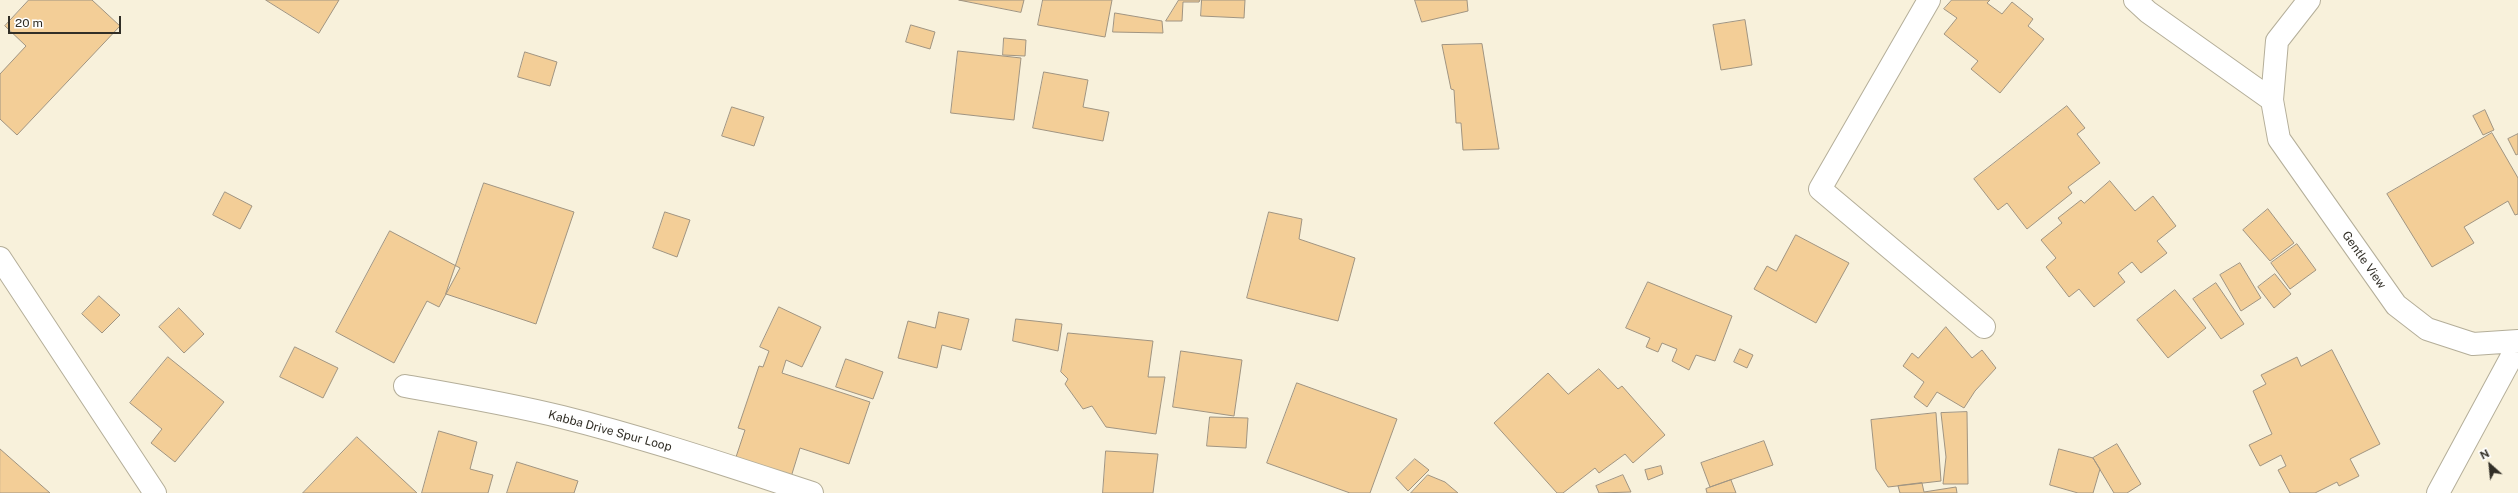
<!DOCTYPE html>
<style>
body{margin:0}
#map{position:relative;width:2518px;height:493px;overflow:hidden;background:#f8f1db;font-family:"Public Sans",sans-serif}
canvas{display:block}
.north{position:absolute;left:2470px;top:445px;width:40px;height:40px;-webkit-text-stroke:3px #fff;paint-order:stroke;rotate:333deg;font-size:11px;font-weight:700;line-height:16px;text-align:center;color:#312e26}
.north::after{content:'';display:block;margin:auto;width:14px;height:18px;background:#312e26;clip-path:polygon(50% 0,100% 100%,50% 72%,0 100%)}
.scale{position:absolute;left:8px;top:16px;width:113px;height:18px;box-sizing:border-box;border:2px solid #312e26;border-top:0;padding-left:5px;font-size:12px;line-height:14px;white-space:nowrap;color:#312e26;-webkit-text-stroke:3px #fff;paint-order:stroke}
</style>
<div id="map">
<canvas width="2518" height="493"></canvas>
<div class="north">N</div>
<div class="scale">20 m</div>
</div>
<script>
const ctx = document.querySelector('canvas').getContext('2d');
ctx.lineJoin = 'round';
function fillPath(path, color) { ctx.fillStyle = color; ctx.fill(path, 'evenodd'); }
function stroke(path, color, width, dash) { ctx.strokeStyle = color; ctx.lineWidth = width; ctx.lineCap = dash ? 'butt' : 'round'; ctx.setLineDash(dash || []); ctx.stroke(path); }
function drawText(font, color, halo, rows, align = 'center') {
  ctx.font = font + ' "Public Sans",sans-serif'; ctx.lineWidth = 3.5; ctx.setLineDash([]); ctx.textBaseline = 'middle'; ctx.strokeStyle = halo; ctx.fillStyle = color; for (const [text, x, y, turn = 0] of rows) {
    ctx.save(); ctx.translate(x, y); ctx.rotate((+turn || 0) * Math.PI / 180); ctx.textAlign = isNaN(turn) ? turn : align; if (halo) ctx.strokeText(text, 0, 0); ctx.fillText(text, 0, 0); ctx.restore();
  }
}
const building = new Path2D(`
 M29,0h63l28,26 -103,109 -17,-16v-45l26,-28 -21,-20z
 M266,0h73l-20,33z
 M959,0h65l-3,12z
 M1043,0h69l-7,37 -67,-12z
 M1179,0h21l-1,2h-16l-1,19h-16z
 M1202,0h43l-1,18 -43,-2z
 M1415,0h52l1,11 -46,11z
 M1952,0h38l-3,3 15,11 10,-12 21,17 -5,7 16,13 -44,54 -29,-24 7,-8 -34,-27 13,-16 -13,-9z
 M1115,13l47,8 1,12 -50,-1z
 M1745,20l7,45 -31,5 -8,-45z
 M911,25l24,7 -5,17 -24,-7z
 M1004,38l22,2 -1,16 -22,-1z
 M1482,44l17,105 -36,1 -2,-27h-5l-2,-33 -3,-1 -9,-44z
 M958,51l63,7 -7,62 -63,-7z
 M525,52l32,10 -7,24 -32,-9z
 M1044,72l44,8 -5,27 26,5 -6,29 -70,-13z
 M2067,106l18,22 -8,6 23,29 -32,24 4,6 -45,36 -20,-26 -9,7 -24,-31z
 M732,107l32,10 -10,29 -32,-10z
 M2485,110l9,20 -11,5 -10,-19z
 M2492,133l26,45v36l-3,1 -7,-14 -44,26 10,16 -42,24 -45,-73z
 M2518,134v20l-2,1 -8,-16z
 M2110,181l25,30 18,-15 23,30 -19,15 10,12 -26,20 -9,-11 -14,11 7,9 -31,25 -15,-18 -10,8 -23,-30 10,-9 -15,-18 21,-17 -4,-5 23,-18 3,3z
 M484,183l90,29 -38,112 -90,-30z
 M225,192l27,14 -12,23 -27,-14z
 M2268,209l26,34 -24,18 -27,-31z
 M665,212l25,8 -13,37 -24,-9z
 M1269,212l33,7 -3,20 56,19 -17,63 -91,-23z
 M390,231l70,37 -21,39 -12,-6 -33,62 -58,-31z
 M1796,235l53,28 -33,60 -62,-34 13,-23 9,5z
 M2297,244l19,26 -26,19 -19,-26z
 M2240,263l21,35 -20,13 -21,-36z
 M2275,274l16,20 -17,14 -16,-21z
 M1648,282l84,34 -17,45 -19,-6 -7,15 -17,-9 5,-12 -15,-6 -4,9 -12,-5 4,-9 -24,-10z
 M2216,283l28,41 -23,15 -28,-40z
 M2175,290l31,38 -38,30 -31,-38z
 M99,296l21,19 -18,18 -20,-19z
 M779,307l42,20 -19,40 -16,-7 -4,13 88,29 -21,62 -49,-16 -9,29 -56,-17 10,-30 -7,-2 21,-62 4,1 6,-16 -9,-4z
 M179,308l25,26 -20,19 -25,-26z
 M939,312l30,7 -8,31 -19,-5 -5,23 -39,-10 10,-37 27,7z
 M1016,319l46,5 -4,27 -45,-10z
 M1946,327l26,31 10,-8 14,18 -21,23 -11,17 -27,-16 -10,15 -13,-10 10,-15 -21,-16 9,-13 6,5z
 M1068,333l85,8 -5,36h17l-9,57 -50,-7 -14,-21 -9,3 -18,-25 3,-5 -7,-7z
 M295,347l43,21 -15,30 -43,-21z
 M1740,349l13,6 -6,13 -13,-6z
 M2332,350l48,94 -30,15 9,17 -20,10 -2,-4 -22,11h-25l-12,-23 8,-4 -5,-11 -21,11 -11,-21 23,-11 -19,-43 13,-7 -5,-9 36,-18 4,9z
 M1181,351l61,9 -8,56 -61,-9z
 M168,357l56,45 -49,60 -24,-19 11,-14 -32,-26z
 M846,359l37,13 -10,27 -37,-12z
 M1599,369l19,20 4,-3 43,49 -32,28 -8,-9 -26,19 -4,-5 -32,25h-6l-63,-70 54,-50 20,21z
 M1297,383l100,36 -27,74h-20l-83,-30z
 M1967,412l1,72h-25l3,-27 -5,-44z
 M1936,413l5,68 -53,6 -12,-18 -5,-49z
 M1210,417l38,1 -2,30 -39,-2z
 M439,431l38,11 -7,27 23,6 -5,18h-66z
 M357,437l60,56h-114z
 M1764,441l9,24 -63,22 -9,-24z
 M2117,444l24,40 -14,9h-13l-21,-35z
 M0,449l50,44h-50z
 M2059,449l34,9 7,11 -7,24h-15l-28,-8z
 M1106,451l52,3 -5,39h-50z
 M1415,459l14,11 -21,21 -12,-13z
 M517,462l61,19 -4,12h-67z
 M1661,466l2,8 -15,6 -3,-10z
 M1428,475l17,7 13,11h-47z
 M1623,475l8,17 -32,1 -3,-7z
 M1731,480l5,13h-29l-1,-4z
 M1922,483l2,9 32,-5 1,6h-57l-2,-7z`);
fillPath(building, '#f3ce97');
stroke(building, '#a09481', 1);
const minor = new Path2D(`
 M1929,0l-109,189 164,138
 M2135,0l13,12 124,88
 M2309,0l-32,41 -5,59 7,39 117,166 31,24 46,15 45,-3
 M0,258l155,235
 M405,386c52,9 105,18 157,31 84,21 167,49 250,76
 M2438,493l80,-148`);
stroke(minor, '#b4ae99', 24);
stroke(minor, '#fff', 22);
drawText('12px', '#312e26', '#fff', [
 ["Gentle View",2364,260,55],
 ["Kabba Drive Spur Loop",610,431,15]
]);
</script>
